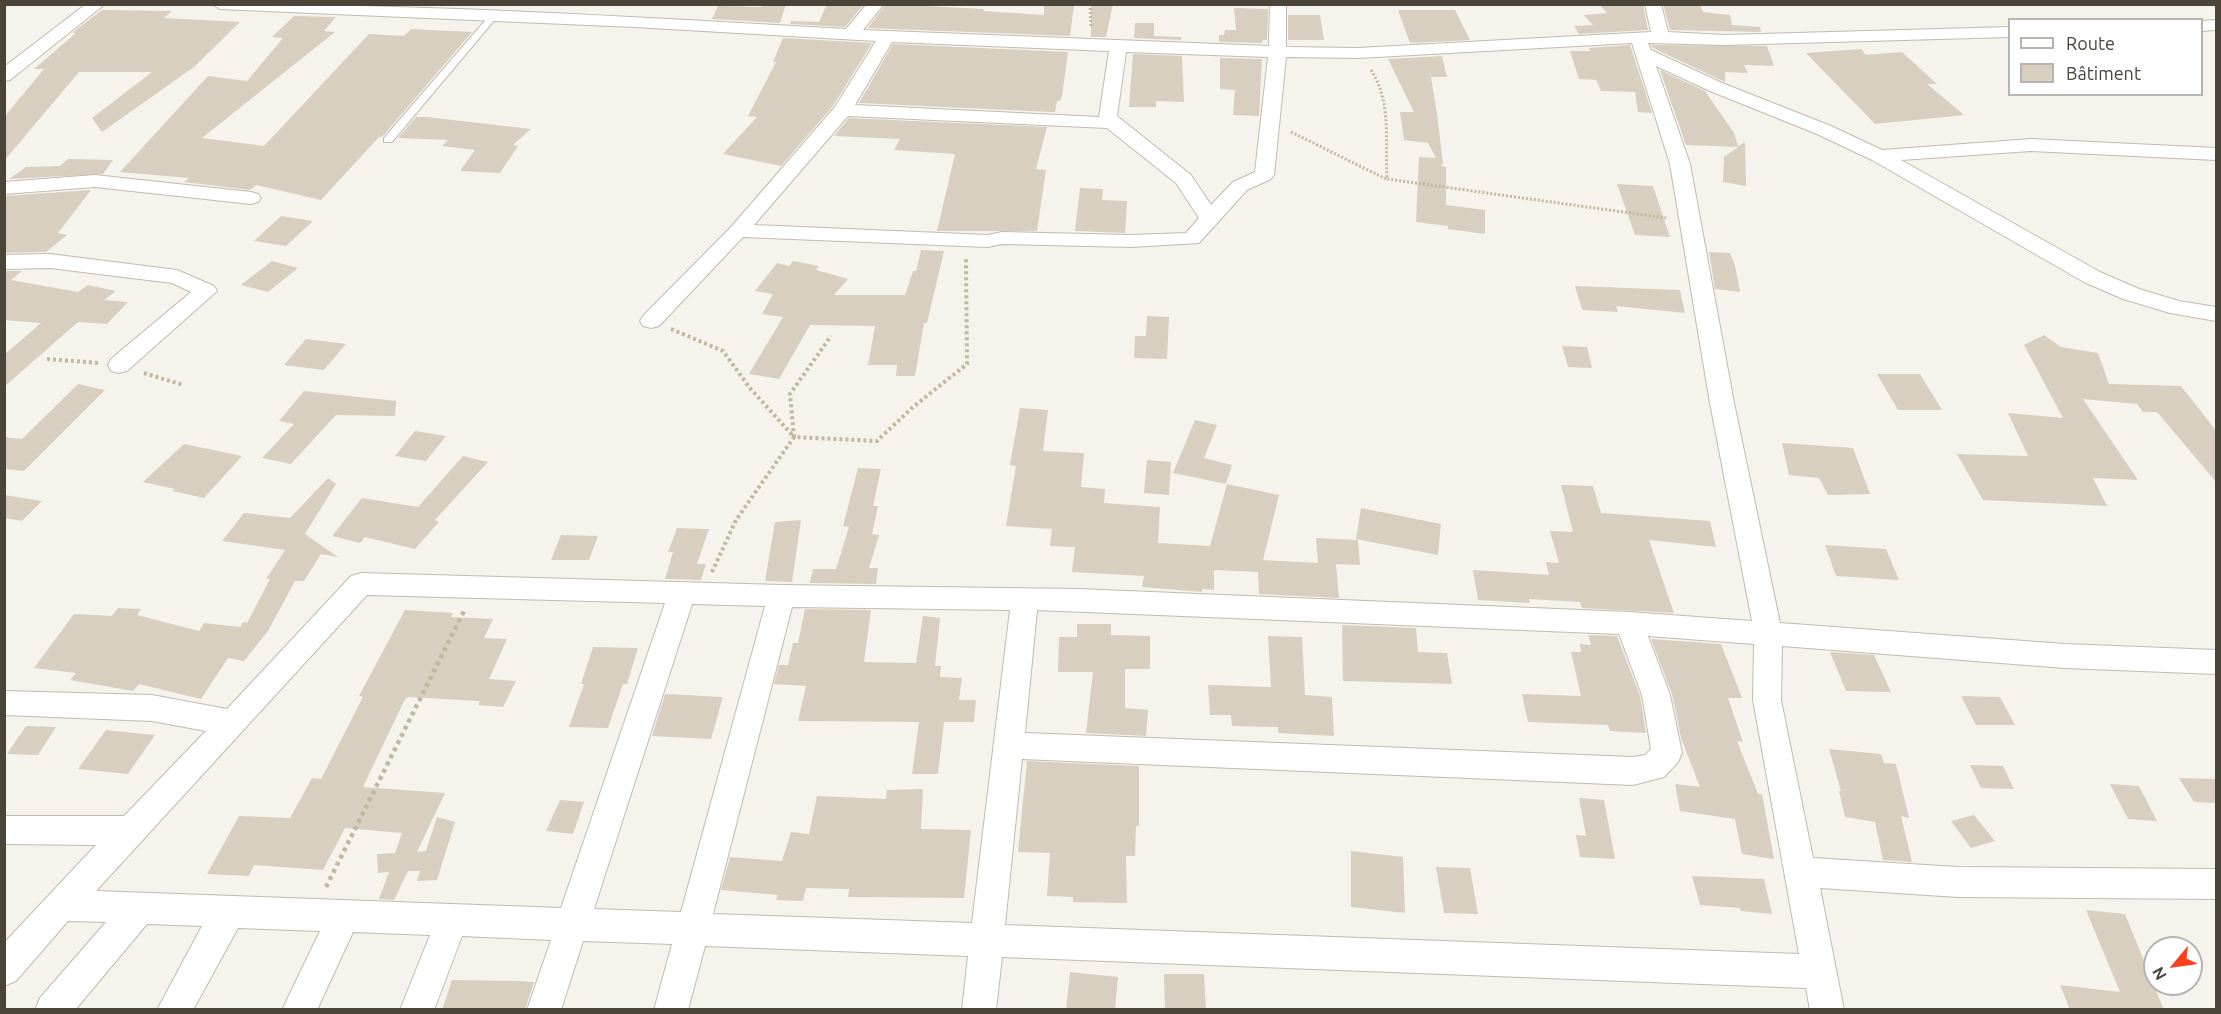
<!DOCTYPE html>
<meta charset="utf-8">
<style>
body{margin:0}
#map{position:relative;width:2221px;height:1014px;overflow:hidden;background:#f6f3ec;font-family:Ubuntu,sans-serif}
canvas{display:block}
.frame{position:absolute;inset:0;border:6px solid #4b4439;pointer-events:none}
.legend{position:absolute;left:2008px;top:18px;width:195px;height:78px;box-sizing:border-box;background:#fff;border:2px solid #b7b4b0;margin:0;padding:8px 10px;list-style:none;font-size:18px;color:#4b4439}
.legend li{display:flex;align-items:center;gap:12px;height:30px}
.legend b{width:30px;border:2px solid #b7b4b0}
.north{position:absolute;left:2143px;top:936px;width:60px;height:60px;box-sizing:border-box;background:#fff;border:2px solid #b7b4b0;border-radius:50%;rotate:241deg;font-size:16px;font-weight:700;line-height:24px;text-align:center;color:#4b4439}
.north::after{content:'';display:block;margin:auto;width:21px;height:27px;background:#fc3f1d;clip-path:polygon(50% 0,100% 100%,50% 72%,0 100%)}
</style>
<div id="map">
<canvas width="2221" height="1014"></canvas>
<div class="frame"></div>
<ul class="legend">
<li><b style="height:8px;background:#fff"></b>Route</li>
<li><b style="height:16px;background:#d8cfc1"></b>Bâtiment</li>
</ul>
<div class="north">N</div>
</div>
<script>
const ctx = document.querySelector('canvas').getContext('2d');
ctx.lineJoin = 'round';
function fillPath(path, color) { ctx.fillStyle = color; ctx.fill(path, 'evenodd'); }
function stroke(path, color, width, dash) { ctx.strokeStyle = color; ctx.lineWidth = width; ctx.lineCap = dash ? 'butt' : 'round'; ctx.setLineDash(dash || []); ctx.stroke(path); }
fillPath(new Path2D(`
 M763,4h23l-6,19 -68,-4 6,-13 44,1z
 M827,4h37l-19,23 -55,-3 1,-3 28,1z
 M886,4l98,5 -1,2 61,4v-11h30l-4,32 -202,-8z
 M1091,4h22l-7,33h-15z
 M1599,4h44l5,26 -69,4 -5,-8 19,-1 -9,-10 23,-2z
 M1663,4l37,1 3,7 27,3 2,10 28,2 1,5 -91,-2z
 M1234,8l34,1 -1,31h-4l-1,3 -43,-1v-7h5l1,-5h11z
 M102,10l70,1 -8,7 76,4 -46,45 -92,65 -10,-14 60,-46h-73l-75,89v-44l40,-48h-10l42,-36h-4z
 M1398,10h57l15,30 -60,3z
 M1288,15h32l4,25h-36z
 M294,16l42,1 -12,14 11,1 -133,106 62,8 105,-112 35,2 7,-7 61,3 -90,105h-3l-58,63 -65,-15 -6,5 -66,-8 5,-4 -69,-6 88,-96 39,5 36,-43 -11,-1z
 M1135,23h19v13l27,1v3l-47,-2z
 M783,38l89,5 -39,63 -52,60 -58,-12 34,-37 -9,-1 28,-54h-3z
 M893,44l175,8 -6,44 -2,5h-3l-2,11h-5l-191,-9z
 M1630,45l22,68 -14,-1 -3,-20 -34,-1 -5,-11 -17,-1 -9,-28h21l-3,-3z
 M1651,45l116,1 7,20 -30,-1 4,8 -23,-1v10l-72,-34z
 M1861,49l5,6 36,-3 35,32h-10l37,31 -89,9 -69,-71z
 M1133,54l49,2 2,46 -28,-1v6h-27z
 M1442,56l5,21h-16l6,37 6,49 -2,3 5,1v38l39,5v24l-37,-5v-3l-32,-4 3,-65 17,1 -8,-15 -24,-3 -4,-28h14l-26,-53z
 M1220,58l42,1 -3,57 -26,-1 2,-25 -15,-1z
 M1660,70l45,21 29,42 4,13 7,-4 1,44 -23,-4 1,-25 14,-10 -52,-2z
 M416,117h11l104,12 -18,16 5,1 -18,27 -40,-2 15,-21 -33,-4 6,-6 -50,-2z
 M849,118l198,9 -11,42 10,1 -9,61h-100l18,-77 -61,-4 6,-11 -66,-3z
 M68,159l45,1 -10,14 -94,5 17,-12 34,-1z
 M1617,184l36,2 17,51 -35,-2z
 M1080,188l23,1 -1,11 25,1 -2,32 -50,-2z
 M91,190l-33,43 9,2 -21,17 -42,1v-57z
 M281,216l32,5 -27,25 -32,-5z
 M921,250l23,1 -17,72h-3l-9,53h-19l1,-11h-29l7,-39 -65,-1 -31,54 -30,-5 34,-57 -21,-3 11,-20 -18,-3 22,-28 12,3 4,-5 26,5 -3,4 32,9 -14,16h71l8,-24h3z
 M1709,252l21,1 5,12 5,27 -25,-3z
 M272,261l26,7 -30,24 -27,-7z
 M4,271h18l-11,9 67,12 10,-7 28,6 -12,9 24,2 -21,22 -29,-2 -74,65v-32l37,-32 -37,-3z
 M1575,286l105,4 5,23 -69,-7 2,6 -36,-2z
 M1147,316l22,1 -2,42 -33,-1 1,-22h11z
 M2044,335l17,12 37,6 11,31 72,2 36,46v51l-60,-71h-14l-6,-8 -54,-5 55,81 -45,-2 14,28 -124,-6 -26,-46 71,2 -20,-43 55,5 -39,-73z
 M306,339l40,5 -22,26 -40,-5z
 M1562,346l25,1 5,21 -24,-1z
 M1877,374h43l22,36h-44z
 M78,384l27,6 -81,81 -20,-2v-32l18,2z
 M304,391l92,10 -1,15 -59,-1 -45,49 -29,-6 32,-34 -15,-3z
 M1020,408l28,2 -5,41 41,2 -3,34 24,2 -1,14 56,4 -2,36 52,3 17,-62 52,11 -16,65 55,3 -2,-25 42,2 2,25 -24,-1 3,34 -80,-4 -1,-22 -44,-2v20l-12,-1v3l-60,-5 2,-11 -72,-4 3,-25 -25,-1 2,-17 -46,-3 10,-60 -6,-1z
 M1195,420l22,5 -13,33 28,7 -6,19 -53,-11z
 M415,431l31,5 -20,25 -31,-5z
 M1782,443l71,5 17,46 -42,1 -9,-17 -30,-3z
 M184,444l58,12 -38,42 -32,-7 3,-2 -32,-7z
 M463,456l25,6 -53,58 4,2 -24,27 -50,-12 -5,6 -28,-7 30,-38 56,9z
 M1147,460l24,2 -2,33 -25,-2z
 M858,468l23,1 -8,37h5l-6,28 7,1 -10,33h9l-2,16 -66,-1 3,-14h23l13,-42 -6,-1z
 M328,478l8,6 -31,50 33,23 -17,-3 -17,27h-9l-27,50 -24,30 -16,-3 -27,41 -62,-15 -6,7 -63,-11 6,-7 -42,-5 40,-54 38,2 6,-8 23,1 -4,6 62,16 5,-8 36,4 3,-5 4,1 23,-44h-4l19,-29 -63,-9 22,-28 46,5z
 M1561,485l32,1 8,27 109,8 6,26 -67,-7 25,73 -92,-5 -2,-6 -51,-3 1,4 -52,-3 -5,-30 76,5 -3,-13 13,1 -9,-32 23,1z
 M4,495l38,6 -20,20 -18,-3z
 M1361,508l80,16 -3,31 -82,-16z
 M801,520l-9,62 -27,-1 10,-59z
 M677,528l32,1 -12,35h9l-5,16 -36,-1 8,-27h-5z
 M561,535l37,1 -9,24h-38z
 M1825,545l61,4 13,31 -63,-4z
 M805,609l66,1 -7,52 52,1 7,-47 17,2 -5,48h6l-1,11 22,1 -3,22h17l-2,22h-30l-6,52h-26l7,-52 -121,-1 8,-35 -32,-2 5,-19h9l5,-22h5z
 M405,610l48,3 -2,4 42,2 -9,19 23,1 -18,40 27,2 -13,26 -25,-2 2,-4 -72,-4 -3,2 -42,88 82,6 -28,59 9,-1 11,-34 18,5 -18,58 -20,1 3,-10h-12l-14,29 -15,-1 10,-27 -11,1 -1,-19 18,-1 7,-20 -57,-5 -22,42 -69,-5 -5,11 -42,-2 32,-58 51,2 22,-40 9,1 42,-82 -4,-1z
 M1077,624h34v11l39,1v33h-25v39l23,2 -2,26 -60,-3 7,-61h-35l1,-35h18z
 M1342,625l74,3 2,24 29,1 5,31 -109,-3z
 M1588,635l29,1 23,60 6,37 -36,-2 -2,-6 -80,-3 -6,-28 59,2 -10,-44h10l-1,-8 11,1z
 M1268,636l34,1 3,58 27,2 2,39 -56,-3v-6l-46,-1 -1,-11h-21l-2,-30 63,2z
 M1651,639l70,5 21,54h-14l15,44 -6,-1 21,53h4l12,65 -32,-5 -7,-35 -55,-8 -5,-27 25,3 -19,-49 -9,-44z
 M593,647l45,1 -11,36h-4l-15,44 -39,-1 15,-43h-3z
 M1830,652l44,3 17,37 -45,-1z
 M665,694l58,3 -12,42 -59,-3z
 M1961,696l39,1 15,28h-39z
 M26,726l30,1 -18,28 -31,-1z
 M106,730l49,5 -27,39 -50,-5z
 M1829,749l52,5 3,9 12,1 13,54 -8,-2 11,46 -29,-2 -8,-38 -30,-5 -6,-26h2z
 M1027,761l112,5v60h-3l-1,30h-9l1,47 -54,-1v-5l-26,-1 3,-43 -32,-1z
 M1970,765l33,1 11,23 -33,-1z
 M2179,778l38,1v24l-23,-1z
 M2110,784l29,2 18,35 -29,-2z
 M923,789l-2,40 50,1 -7,68 -116,-1 1,-8 -43,-1 -3,13 -27,-1 2,-5 -57,-5 9,-33 52,4 9,-29 18,2 8,-38 69,3 1,-9z
 M1579,798l25,2 11,59 -35,-2 -4,-22 10,1z
 M560,800l24,2 -11,32 -27,-3z
 M1974,815l21,26 -24,7 -20,-27z
 M1351,851l52,6 2,56 -54,-6z
 M1436,867l34,1 8,46 -34,-1z
 M1692,876l72,3 8,35 -31,-3 -1,-3 -40,-3z
 M2086,910l39,4 39,96h-94l-10,-25 60,7z
 M1070,972l48,5 -3,33h-49z
 M1164,974h40l2,36h-41z
 M452,980l66,1 16,1 -9,28h-83z`), '#d8cfc1');
const service = new Path2D(`
 M490,15l7,2 -105,125h-8v-4z`);
const minor = new Path2D(`
 M86,4h19l-95,76 -6,1v-14z
 M212,4c212,0 423,13 634,25l21,-25h17l-21,26 406,16 1,-42h16v43l72,1 293,-16 -6,-28h16l7,28 57,3 285,-8v10l-285,8 -77,-2 3,7 71,33 109,43 51,24 149,-11 185,9v12l-185,-9 -130,9 199,112 39,17 40,12 37,6v14l-46,-8 -47,-14 -39,-17 -212,-122 -55,-26 -107,-43 -54,-25 34,98 44,239 46,220 285,21 151,6v24l-151,-6 -283,-22 -1,54 32,158 145,9 258,2v30l-258,-2 -138,-9 24,122h-34l-4,-22 -804,-31 -6,53h-34l6,-54 -263,-10 -17,64h-34l18,-66 -89,-3 -22,69h-34l24,-70 -89,-4 -28,74h-34l30,-75 -77,-3 -36,78h-35l38,-79 -82,-3 -45,82h-36l45,-84 -55,-2 -72,86h-40l5,-12 66,-76 -38,-1 -52,60 -12,5v-43l92,-98 -92,-1v-28h120l82,-85 -54,-10 -148,-6v-24l148,4 75,14 124,-133 10,-3 420,12 298,4 550,23 123,9 -42,-218 -40,-239 -38,-121 -274,15 -72,-1 -12,118 -3,4 -24,11 -48,53 -68,4 -129,-3 -14,3 -245,-10 -84,89 -8,2 -8,-2 -3,-5 3,-5 88,-89 104,-120 41,-66 -242,-14 -414,-18zM892,42l217,9 -10,66 -244,-12zM1126,52l142,5 -13,115 -22,10 -22,23 -20,-30 -74,-59zM848,116l259,12 69,55 23,35 -13,15 -55,2 -129,-3 -14,3 -234,-10zM367,595l298,8 -104,305 -465,-17zM692,604l73,2 -84,306 -87,-3zM792,607l218,3 -38,313 -259,-9zM1037,610l582,24 23,61 9,54 -6,6 -12,2 -608,-24zM1648,636l106,8 -1,56 46,254 -794,-29 17,-166 611,26 31,-8 14,-15 4,-9 -12,-58z
 M2216,20v10l-14,1v-10z
 M95,175l156,17 7,2 3,4 -3,4 -7,2 -156,-17 -91,7v-12z
 M50,254l127,16 37,16 3,5 -90,80 -8,2 -8,-2 -3,-6 3,-6 80,-67 -19,-9 -122,-15 -46,1v-14z`);
stroke(service, '#c2bbae', 2);
stroke(minor, '#c2bbae', 2);
stroke(new Path2D(`
 M1090,4l1,24
 M1371,70c21,32 14,72 16,109l279,39
 M1291,132l95,47`), '#c4b79f', 3, [2, 2]);
stroke(new Path2D(`
 M671,329l52,22 26,36 45,50 -4,-43 41,-58
 M47,359l51,4
 M144,373l39,12
 M712,572l24,-52 58,-83 83,4 36,-34 54,-43 -1,-106`), '#c4b79f', 4, [3, 3]);
stroke(new Path2D(`
 M326,887l139,-278`), '#c4b79f', 4.5, [4, 4]);
fillPath(service, '#fff');
fillPath(minor, '#fff');
</script>
